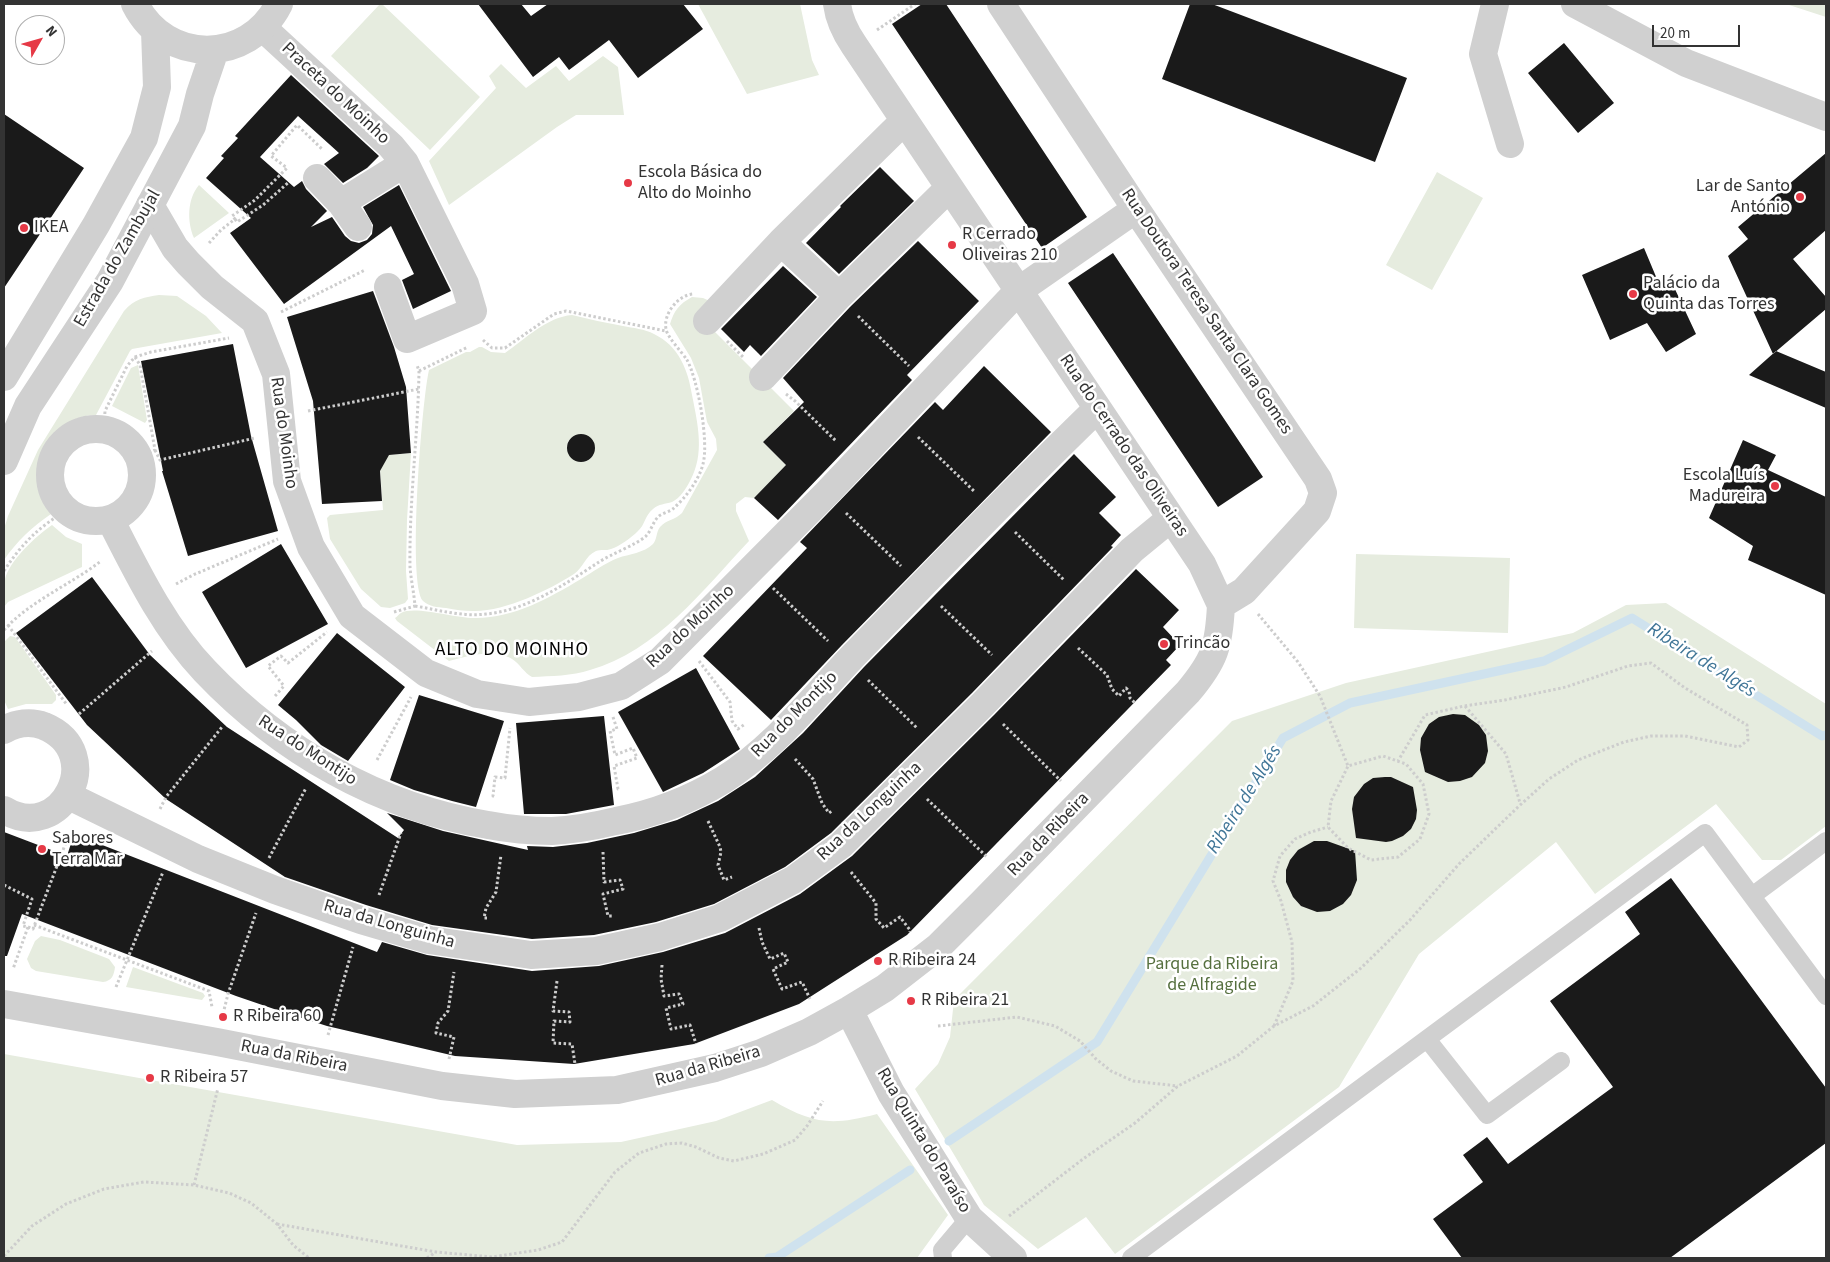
<!DOCTYPE html>
<meta charset="utf-8">
<style>
body{margin:0}
#map{position:relative;width:1830px;height:1262px;overflow:hidden;background:#fff;font-family:"Source Sans 3",sans-serif}
canvas{display:block}
.frame{position:absolute;inset:0;border:5px solid #333;pointer-events:none}
.north{position:absolute;left:15px;top:15px;width:50px;height:50px;box-sizing:border-box;background:#fff;border:1px solid #adadad;border-radius:50%;rotate:52deg;font-size:14px;font-weight:700;line-height:20px;text-align:center;color:#333}
.north::after{content:'';display:block;margin:auto;width:18px;height:22px;background:#e63946;clip-path:polygon(50% 0,100% 100%,50% 72%,0 100%)}
.scale{position:absolute;left:1652px;top:25px;width:88px;height:22px;box-sizing:border-box;border:2px solid #333;border-top:0;padding-left:6px;font-size:15px;line-height:18px;white-space:nowrap;color:#333;-webkit-text-stroke:4px #fff;paint-order:stroke}
</style>
<div id="map">
<canvas width="1830" height="1262"></canvas>
<div class="frame"></div>
<div class="north">N</div>
<div class="scale">20 m</div>
</div>
<script>
const ctx = document.querySelector('canvas').getContext('2d');
ctx.lineJoin = 'round';
function fillPath(path, color) { ctx.fillStyle = color; ctx.fill(path, 'evenodd'); }
function stroke(path, color, width, dash) { ctx.strokeStyle = color; ctx.lineWidth = width; ctx.lineCap = dash ? 'butt' : 'round'; ctx.setLineDash(dash || []); ctx.stroke(path); }
function drawText(font, color, halo, rows, align = 'center') {
  ctx.font = font + ' "Source Sans 3",sans-serif'; ctx.lineWidth = 5; ctx.setLineDash([]); ctx.textBaseline = 'middle'; ctx.strokeStyle = halo; ctx.fillStyle = color; for (const [text, x, y, turn = 0] of rows) {
    ctx.save(); ctx.translate(x, y); ctx.rotate((+turn || 0) * Math.PI / 180); ctx.textAlign = isNaN(turn) ? turn : align; if (halo) ctx.strokeText(text, 0, 0); ctx.fillText(text, 0, 0); ctx.restore();
  }
}
fillPath(new Path2D(`
 M380,4h2l98,93 -50,53 -99,-94z
 M698,4h102l12,56 7,15 -72,19z
 M1786,4h40v13z
 M603,56l15,11 6,48h-48l-19,12 -108,78 -20,-44 67,-73 -7,-12 12,-12 25,24 30,-22 13,15z
 M1437,172l46,26 -51,92 -46,-25z
 M199,185l30,28 -35,25c-7,-16 -7,-39 5,-53z
 M159,295l18,1 29,20 16,17 -90,16 -2,2 -34,64c-21,0 -41,13 -51,32 -3,5 -3,12 -5,19 -1,7 -3,16 -2,23 2,9 7,17 13,25 -19,13 -34,27 -47,46v-31l4,-13 30,-66 86,-139c10,-12 21,-14 35,-16z
 M692,297l11,1 9,4 -8,19 90,90 -31,31 23,23 -32,33 -9,-1 -9,7v7l13,30c-46,49 -92,110 -159,129 -18,6 -39,6 -58,7 -8,-4 -12,-13 -20,-18 -18,-11 -44,-3 -63,2l-52,-40 -2,-3c2,-1 4,-4 6,-5 14,-8 56,6 75,5 38,0 73,-20 105,-39 12,-7 24,-16 37,-21 11,-4 26,-5 35,-14 4,-4 3,-12 7,-17 6,-7 15,-7 22,-14l35,-63 -1,-11 -9,-17 -8,-44 -8,-20 -21,-34c4,-13 9,-20 22,-27z
 M572,315c17,4 34,8 51,11 10,2 22,3 31,8 25,12 34,36 38,61 6,30 13,59 -2,86 -4,8 -10,17 -18,21 -7,2 -13,2 -19,7 -8,6 -8,16 -15,22 -7,7 -18,15 -27,18 -5,2 -10,0 -15,2 -11,5 -13,17 -22,23 -25,16 -70,38 -101,37 -9,0 -18,-1 -27,-3 -9,-1 -16,-1 -23,-7 -16,-17 -1,-202 6,-231l37,-18h4l9,-5h3l9,5 14,1c20,-14 42,-36 67,-38zM582,434c9,3 16,11 11,21 -13,22 -45,-15 -11,-21z
 M138,365l9,55 -2,3 -33,-17 19,-38z
 M411,453l-4,67 -1,51 2,28 -3,4 -15,5 -9,-1 -20,-18 -31,-50 -3,-21 3,-3 53,-5 -4,-54z
 M52,525l14,12 16,7v23l-74,35 -4,5c0,-9 -2,-19 1,-28 5,-19 31,-43 47,-54z
 M1356,554l154,4 -2,75 -154,-5z
 M1666,603l160,101v122l-45,34h-19l-46,-56 -121,90 -39,-52 -137,112 -80,133 -224,167 -29,-37 -48,32 -54,-44 -69,-116 23,-25 12,-27 4,-37 278,-279 114,-38 227,-50 53,-28z
 M10,636l5,1 41,58v5l-4,4h-26l-18,5 -4,-9v-58z
 M41,936l19,4 49,19 6,8c-1,8 -3,14 -12,15l-67,-11 -5,-3 -4,-9 8,-18z
 M133,967l70,26 2,3 -3,4 -76,-13z
 M4,1054l513,91 104,-3 95,-21 56,-21c41,24 59,26 105,14l71,101 -31,43h-913z`), '#e6ecdf');
stroke(new Path2D(`
 M949,1141l148,-99 186,-304 67,-35 194,-42 88,-43 190,118 4,-1
 M769,1258l8,-1 133,-87`), '#cfe2ee', 9);
fillPath(new Path2D(`
 M478,4h43l10,12 17,-12h135l20,25 -65,49 -29,-38 -40,30 -10,-13 -26,20z
 M922,4h24l141,213 -45,31 -150,-224z
 M1190,4h22l195,74 -32,84 -213,-83z
 M1564,43l50,60 -36,30 -50,-60z
 M291,75l88,81 -12,12 -24,15 -19,-19 15,-11 -41,-37 -38,41 34,30 8,-6 4,8 21,22 -16,16 21,-10 13,19 6,5 8,2 8,-3 5,-6 1,-9 -10,-18 36,-22 52,106 -38,18 -11,-29 12,-6 -23,-48 -107,78 -54,-71 21,-15 -45,-40 18,-20 -3,-2 17,-18 -3,-2z
 M4,114l80,54 -80,120z
 M1826,153v77l-33,29 33,38v12l-53,45 -45,-98 20,-17 -10,-12z
 M880,167l34,34 -75,73 -33,-31 35,-36 -1,-1z
 M918,241l61,60 -72,74 5,5 -134,140 -24,-22 32,-33 -23,-23 41,-40 -21,-24 67,-71z
 M1644,248l18,43 11,-6 23,49 -30,18 -19,-29 -37,17 -28,-65z
 M1113,253l150,224 -45,30 -150,-224z
 M783,266l34,31 -56,59 -11,-11 -6,7 -23,-23z
 M373,291l21,56 12,40 5,66 -22,2 -9,16 2,30 -60,3 -9,-103 -26,-84z
 M233,344l18,92 27,95 -90,25 -26,-85h1l-22,-110z
 M1776,351l50,21v36l-77,-33z
 M984,366l67,66 -209,213 -71,75 -68,-64 104,-108 -7,-6 135,-140 8,8z
 M567 448a14 14 0 1 1 28 0a14 14 0 1 1-28 0Z
 M1743,440l33,15 -8,15 58,27v98l-78,-35 5,-14 -44,-28z
 M1074,454l42,43 -17,16 22,22 -10,11 2,1 -141,146 -141,140 -46,34 -71,37 -58,18 -62,13 -62,4 -100,-14 -66,-20 -81,-28 -119,-78 -79,-74 -71,-92 76,-56 58,78 77,72 171,111 6,-8 -17,-17 56,18 85,19 -1,-4 26,1 34,-4 47,-10 43,-13 41,-19 37,-24 48,-44 61,-66z
 M281,544l47,80 -82,44 -44,-76z
 M1136,569l43,41 -16,17 17,18 -14,15 5,5 -264,270 -108,69 -105,40 -120,20 -119,-8 -128,-30 -50,-16 -41,-14 -214,-82 -15,42h-3v-124l63,24 7,-22 303,118 5,-10 45,13 105,16 67,-5 64,-14 62,-19 75,-39 52,-38 142,-141z
 M337,633l68,54 -57,74 -27,-16 -25,-25 -18,-15z
 M696,668l44,81 -37,24 -40,19 -45,-80z
 M419,695l85,26 -28,86 -24,-6 -38,-11 -24,-10z
 M1453,714l12,1 14,10 7,10 2,16 -3,12 -13,14 -12,4 -12,1 -23,-10 -5,-22 1,-12 8,-14 10,-7z
 M604,716l10,89 -48,9h-42l-8,-91z
 M1385,777h6l22,10 4,23 -1,9 -5,10 -8,7 -11,5 -6,1 -30,-4 -4,-29 2,-12 10,-13 9,-6z
 M1314,841h13l28,10 2,29 -6,15 -8,9 -13,7 -13,1 -16,-6 -8,-9 -7,-15v-12l4,-10 8,-10z
 M1671,878l155,210v55l-156,115h-208l-29,-39 50,-37 -20,-27 24,-18 21,27 105,-77 -63,-86 90,-67 -15,-22z`), '#1a1a1a');
stroke(new Path2D(`
 M877,30l38,-26
 M235,219l2,3 26,-17 26,-23
 M209,243l12,-13 14,-11 -3,-3 23,-16 32,-32 -16,-12 26,-31 25,24
 M281,312l84,-42
 M858,316l51,50
 M483,340l9,8h13l49,-34 12,-3 100,20
 M727,341l16,16
 M135,357l5,8 15,85 -16,7
 M419,371l49,-24
 M786,394l9,7 41,40
 M308,411l111,-22
 M104,429l1,-18 22,-45 8,-9 16,-5 78,-14
 M918,437l57,55
 M155,450l5,10 95,-22
 M846,513l55,53
 M1015,532l49,48
 M4,571c18,-28 35,-44 63,-61
 M176,584l17,-9 85,-36
 M773,588l55,53
 M415,606c24,4 47,11 71,8 42,-4 79,-30 113,-52 12,-8 37,-17 47,-26 5,-5 7,-14 12,-19 4,-4 12,-5 16,-9 12,-11 25,-28 29,-44 6,-22 -5,-84 -16,-104 -5,-8 -20,-23 -21,-31 -3,-15 12,-34 27,-35
 M941,606l51,49
 M394,612l21,-6c-1,-13 -4,-26 -5,-39 -1,-65 8,-131 9,-196l-2,-6
 M1258,614l40,48 22,34 28,70 35,-10 23,8 17,20 6,30 -9,25 -22,18 -27,3 -23,-12 -20,-21 3,-26 17,-35
 M8,625l59,80
 M4,630c26,-29 66,-45 97,-69
 M1078,648l29,27 5,14 7,7 7,-8 3,3 1,7 6,6
 M699,661l31,41 2,19 6,8 7,-5
 M868,680l49,48
 M275,696l9,-10 -16,-20 13,-10 7,7 39,-31
 M1465,706l41,48 14,49
 M79,714l73,-63
 M613,717l4,12 -7,2 5,24 18,-7 4,10 -23,8 4,23h2
 M1003,724l58,57
 M795,759l18,20 9,24 7,10 4,-3
 M377,760l34,-63
 M494,796h-1l2,-19 10,1 5,-50
 M927,799l61,59
 M160,809l6,-12 56,-70
 M708,821l12,26 1,5 -3,13 6,15 8,-3
 M603,852l1,30 16,-2 3,9 -20,5 5,22h4
 M269,858l37,-70
 M851,872l25,31v16l8,9 16,-11 10,13v2
 M4,885l28,14 -9,27 5,1 -15,42
 M379,895l22,-62
 M487,918h-3l2,-10 10,-16 5,-37
 M34,925l175,66 3,16
 M28,927l5,2 35,-92 -1,-3
 M759,928l3,14 8,17 14,-6 4,9 -15,7 9,20 20,-7 8,17
 M662,965l-1,14 3,17 15,-2 4,10 -17,4 5,21 19,-4 6,19
 M557,981l-4,30 16,1 1,10 -16,-1 -1,22 19,1 3,20
 M116,987l47,-115
 M223,1014l5,-20 28,-81
 M938,1026l79,-9 38,9 25,15 16,18 15,12 22,10 45,5
 M1274,1026l19,-45 -1,-39 -11,-41 -8,-20 7,-25 15,-17 16,-7 17,-5
 M328,1035l25,-88
 M449,1059l5,-22 -18,-4 2,-10 10,-12 6,-39
 M194,1185l24,-97
 M1009,1216l74,-57 52,-36 43,-37 59,-30 37,-30 39,-20 48,-38 49,-48 49,-56 59,-57 31,-28 29,-19 46,-18 27,-6h34l54,11 9,-7 -1,-15 -62,-37 -34,-25 -23,3 -62,21 -61,13 -41,6 -39,9 -27,46
 M277,1224l159,28 56,5 46,-7 24,-8 53,-70 24,-19 27,-9 16,-1 14,4 23,11 15,3 29,-7 32,-14 12,-14 16,-25
 M4,1256l28,-30 34,-22 38,-15 40,-7 50,3 35,8 22,10 26,21 16,21 16,13
 M427,1258l9,-6`), '#cdcdcd', 3, [2.5, 2.5]);
stroke(new Path2D(`
 M1752,896l74,-55
 M1427,1039l60,76 74,-54
 M943,1258l-1,-8 27,-32
 M1131,1258l574,-425 121,163`), '#d0d0d0', 18);
stroke(new Path2D(`
 M837,4c2,15 8,28 17,41l348,519 19,41
 M1001,4l135,205 182,270 5,14 -6,18 -73,80 -23,14
 M1495,4l-12,50 27,90
 M1575,4l111,59 140,54
 M263,28l128,118 14,17 60,121 8,27 -66,28 -19,-52
 M317,178l24,25
 M150,205l25,43 13,15 24,24 43,34 21,53 11,107 24,66 41,69 74,57 51,21 52,8 50,-5 42,-11 39,-25 167,-168 191,-202 118,-82
 M358,227l-17,-24 64,-40
 M781,242l58,54
 M707,321l74,-79 123,-121
 M763,377l76,-81 110,-108
 M50 475a46 46 0 1 1 92 0a46 46 0 1 1-92 0Z
 M110,519c27,53 54,109 95,152 76,80 174,136 283,154 21,4 43,6 64,6 21,-1 43,-5 64,-10 37,-7 74,-21 107,-41 51,-32 89,-81 130,-124 81,-83 161,-167 244,-247
 M4,730c12,-7 27,-9 40,-4 65,27 17,119 -40,84
 M69,796l129,63 77,31 86,30 68,20 102,15 65,-4 64,-14 60,-19 73,-38 48,-35 142,-141 149,-154 39,-32
 M4,1004l213,38 225,44 73,8 102,-4 98,-22 46,-15 48,-21 40,-22 36,-22 54,-42 43,-43 206,-211c27,-32 31,-46 33,-87
 M849,1010l42,83 78,125 44,40`), '#d0d0d0', 28);
stroke(new Path2D(`
 M135,4c31,61 113,61 144,0
 M4,377l92,-152 48,-87 13,-51 -2,-56
 M4,461l24,-55 82,-125 82,-155 8,-32 15,-44`), '#d0d0d0', 28);
for (const [x, y, r, color] of [
 [628,183,5,"#e63946"],
 [1800,197,5,"#e63946"],
 [24,228,5,"#e63946"],
 [952,245,5,"#e63946"],
 [1633,294,5,"#e63946"],
 [1775,486,5,"#e63946"],
 [1164,644,5,"#e63946"],
 [42,849,5,"#e63946"],
 [878,961,5,"#e63946"],
 [911,1001,5,"#e63946"],
 [223,1017,5,"#e63946"],
 [150,1078,5,"#e63946"]
]) { const dot = new Path2D(); dot.arc(x, y, r, 0, 2 * Math.PI); ctx.fillStyle = color; ctx.fill(dot); stroke(dot, '#fff', 2); }
drawText('18px', '#333', '#fff', [
 ["Praceta do Moinho",335,94,43],
 ["Estrada do Zambujal",118,259,-60],
 ["Rua Doutora Teresa Santa Clara Gomes",1206,312,56],
 ["Rua do Moinho",283,433,82],
 ["Rua do Cerrado das Oliveiras",1123,446,56],
 ["Rua do Moinho",691,627,-43],
 ["Rua do Montijo",795,715,-45],
 ["Rua do Montijo",307,751,33],
 ["Rua da Longuinha",870,812,-43],
 ["Rua da Ribeira",1049,835,-46],
 ["Rua da Longuinha",389,925,16],
 ["Rua da Ribeira",294,1057,11],
 ["Rua da Ribeira",708,1067,-16],
 ["Rua Quinta do Paraíso",923,1141,59]
]);
drawText('18px', '#333', '#fff', [
 ["Escola Básica do",638,173],
 ["Alto do Moinho",638,194],
 ["Lar de Santo",1790,187,"right"],
 ["António",1790,208,"right"],
 ["IKEA",34,228],
 ["R Cerrado",962,235],
 ["Oliveiras 210",962,256],
 ["Palácio da",1643,284],
 ["Quinta das Torres",1643,305],
 ["Escola Luís",1765,476,"right"],
 ["Madureira",1765,497,"right"],
 ["Trincão",1174,644],
 ["Sabores",52,839],
 ["Terra Mar",52,860],
 ["R Ribeira 24",888,961],
 ["R Ribeira 21",921,1001],
 ["R Ribeira 60",233,1017],
 ["R Ribeira 57",160,1078]
], 'left');
drawText('18px', '#56703f', '#fff', [
 ["Parque da Ribeira",1212,965],
 ["de Alfragide",1212,986]
]);
ctx.letterSpacing = '1px';
drawText('19px', '#000', '#fff', [
 ["ALTO DO MOINHO",512,651]
]);
ctx.letterSpacing = '0px';
drawText('italic 19px', '#3f7597', '#fff', [
 ["Ribeira de Algés",1701,661,32],
 ["Ribeira de Algés",1245,800,-58]
]);
</script>
